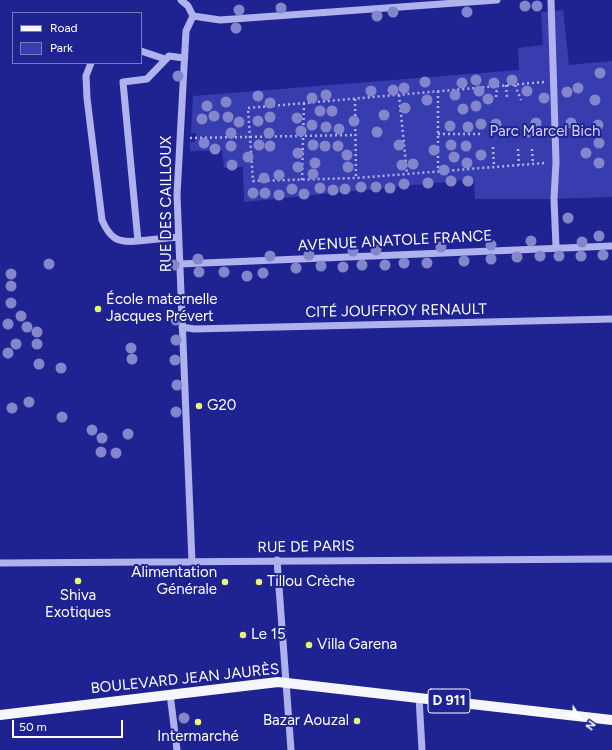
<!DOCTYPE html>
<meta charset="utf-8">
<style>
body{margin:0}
#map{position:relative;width:612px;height:750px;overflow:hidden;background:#1f2391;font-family:Figtree,sans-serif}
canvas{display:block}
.legend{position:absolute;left:12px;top:12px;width:130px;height:52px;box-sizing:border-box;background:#1f2391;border:1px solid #797bbd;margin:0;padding:5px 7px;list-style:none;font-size:12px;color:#fff}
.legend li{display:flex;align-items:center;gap:8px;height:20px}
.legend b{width:20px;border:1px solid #797bbd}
.north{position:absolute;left:560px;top:698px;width:40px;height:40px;-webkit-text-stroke:3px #1f2391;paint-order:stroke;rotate:125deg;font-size:11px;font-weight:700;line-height:16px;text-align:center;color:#fff}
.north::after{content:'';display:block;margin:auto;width:14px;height:18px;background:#fff;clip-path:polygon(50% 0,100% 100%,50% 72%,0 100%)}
.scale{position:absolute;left:12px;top:720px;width:111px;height:18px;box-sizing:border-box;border:2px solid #fff;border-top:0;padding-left:5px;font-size:12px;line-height:14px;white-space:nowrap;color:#fff;-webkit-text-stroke:3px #1f2391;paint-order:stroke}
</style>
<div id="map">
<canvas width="612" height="750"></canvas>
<ul class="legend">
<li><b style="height:5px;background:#f6f6ff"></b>Road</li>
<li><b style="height:11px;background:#373caf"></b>Park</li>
</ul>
<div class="north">N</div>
<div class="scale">50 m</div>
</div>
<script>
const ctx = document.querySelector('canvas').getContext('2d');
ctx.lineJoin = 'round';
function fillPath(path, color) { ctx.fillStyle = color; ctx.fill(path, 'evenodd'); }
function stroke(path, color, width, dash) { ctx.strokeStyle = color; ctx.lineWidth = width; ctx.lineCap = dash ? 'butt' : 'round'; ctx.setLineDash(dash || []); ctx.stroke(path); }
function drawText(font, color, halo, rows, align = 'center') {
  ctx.font = font + ' Figtree,sans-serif'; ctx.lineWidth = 4; ctx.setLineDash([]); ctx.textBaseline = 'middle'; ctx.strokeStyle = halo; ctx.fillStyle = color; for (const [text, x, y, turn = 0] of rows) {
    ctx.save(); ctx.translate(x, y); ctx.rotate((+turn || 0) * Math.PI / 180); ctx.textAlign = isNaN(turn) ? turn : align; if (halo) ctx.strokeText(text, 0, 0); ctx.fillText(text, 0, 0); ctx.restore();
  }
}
fillPath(new Path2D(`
 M563,10l6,55 43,-4v136l-64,2h-73l-1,-20 -230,23 -1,-35 -19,1 -2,-18 -32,1v-9h5l1,-9h-5l2,-37 326,-26 -1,-22 25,-3 -2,-33z`), '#373caf');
stroke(new Path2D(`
 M544,82l-296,26 5,73 103,-3 189,-15
 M506,85l1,12
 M515,85l6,15
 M438,91v80
 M399,95l8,79
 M496,97l1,-11
 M355,99l1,79
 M438,134h43
 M190,138l165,-3
 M493,147l1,20
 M518,149l1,16
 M532,149l1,15
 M302,180l2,-77`), '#b0b2ed', 2.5, [2, 3]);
stroke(new Path2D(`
 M181,0l7,6 5,10
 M551,0l5,162 -2,37 2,48
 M193,16l27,4 277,-20
 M141,51l24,8
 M91,63l-5,13 1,22 15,122c8,19 16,23 36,21
 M178,237l-40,4 -15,-159 24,-3 22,-23 15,2
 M180,264l432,-18
 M182,327l12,2 418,-10
 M277,560l14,190
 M192,562l-15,-367 9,-164 7,-15
 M0,563l612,-4
 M170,694l7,56
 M419,697l3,53`), '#b0b2ed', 7);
stroke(new Path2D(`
 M0,715l278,-33 334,38`), '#f6f6ff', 10);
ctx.fillStyle = '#8386ca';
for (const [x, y] of [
 [525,6],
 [537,6],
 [281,8],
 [239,10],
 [393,12],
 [467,12],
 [377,16],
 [236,28],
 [600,73],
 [178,76],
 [476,80],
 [512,80],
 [425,82],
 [462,83],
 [494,83],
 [404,88],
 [578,88],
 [393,90],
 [371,91],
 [479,91],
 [527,91],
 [567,92],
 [326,95],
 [455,95],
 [258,96],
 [312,98],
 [544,98],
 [488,99],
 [427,100],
 [595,100],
 [226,102],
 [270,103],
 [207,106],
 [476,106],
 [405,108],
 [463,109],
 [320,111],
 [332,111],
 [384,115],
 [214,116],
 [228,117],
 [270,117],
 [297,118],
 [202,119],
 [258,121],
 [354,121],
 [239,122],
 [536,123],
 [571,123],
 [481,124],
 [496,124],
 [312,125],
 [598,125],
 [450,126],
 [326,127],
 [468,127],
 [339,129],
 [301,131],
 [377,132],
 [528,132],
 [231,133],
 [269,133],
 [204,143],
 [599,143],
 [259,145],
 [313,145],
 [399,145],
 [451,145],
 [231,146],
 [270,146],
 [325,146],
 [338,146],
 [466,146],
 [215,149],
 [434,150],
 [298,153],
 [586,153],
 [347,155],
 [481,155],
 [248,157],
 [454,157],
 [315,163],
 [467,163],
 [599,163],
 [413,164],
 [232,165],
 [402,165],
 [298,167],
 [348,167],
 [444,170],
 [313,174],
 [279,175],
 [264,178],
 [451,181],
 [468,181],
 [428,183],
 [404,184],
 [361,187],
 [376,187],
 [320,188],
 [390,188],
 [292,189],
 [345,189],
 [333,190],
 [253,193],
 [265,193],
 [304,194],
 [279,195],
 [568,218],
 [599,236],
 [531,241],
 [582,242],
 [491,245],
 [441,247],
 [376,250],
 [353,251],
 [309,255],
 [603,255],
 [270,256],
 [540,256],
 [559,256],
 [581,256],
 [517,257],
 [198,259],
 [491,259],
 [464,261],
 [404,263],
 [427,263],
 [49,264],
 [174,265],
 [362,265],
 [385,265],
 [321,266],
 [343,267],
 [296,268],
 [199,272],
 [224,272],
 [263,273],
 [11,274],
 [247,276],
 [11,286],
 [11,303],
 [21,316],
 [176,320],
 [8,324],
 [27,327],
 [37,332],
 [176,340],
 [16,344],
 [37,344],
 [131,348],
 [8,353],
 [132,359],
 [175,360],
 [39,364],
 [61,368],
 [177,385],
 [29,402],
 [12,408],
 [176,412],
 [62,417],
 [92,430],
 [128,434],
 [102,438],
 [101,452],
 [116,453],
 [184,718]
]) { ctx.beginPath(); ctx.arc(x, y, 5.5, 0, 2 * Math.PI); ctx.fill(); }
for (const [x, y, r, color] of [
 [98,309,4,"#ebfb70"],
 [199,406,4,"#ebfb70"],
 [78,581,4,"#ebfb70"],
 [225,582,4,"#ebfb70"],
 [259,582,4,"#ebfb70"],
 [243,635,4,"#ebfb70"],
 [309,645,4,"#ebfb70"],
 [357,721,4,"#ebfb70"],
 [198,722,4,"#ebfb70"]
]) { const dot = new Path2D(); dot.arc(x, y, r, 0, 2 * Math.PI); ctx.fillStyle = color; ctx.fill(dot); stroke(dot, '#1f2391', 1.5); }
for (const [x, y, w] of [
 [449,701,42]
]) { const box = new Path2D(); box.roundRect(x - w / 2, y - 12, w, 24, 3); ctx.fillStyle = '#1f2391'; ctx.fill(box); stroke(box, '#fff', 1); }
drawText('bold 14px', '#fff', null, [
 ["D 911",449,701]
]);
drawText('15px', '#d5d7f9', '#1f2391', [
 ["Parc Marcel Bich",545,132]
]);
drawText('15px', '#fff', '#1f2391', [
 ["RUE DES CAILLOUX",167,204,-90],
 ["AVENUE ANATOLE FRANCE",395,241,-3],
 ["CITÉ JOUFFROY RENAULT",396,311,-1],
 ["RUE DE PARIS",306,547,-1],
 ["BOULEVARD JEAN JAURÈS",185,679,-6]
]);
drawText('15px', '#fff', '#1f2391', [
 ["École maternelle",106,300],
 ["Jacques Prévert",106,317],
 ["G20",207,406],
 ["Alimentation",217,573,"right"],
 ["Générale",217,590,"right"],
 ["Tillou Crèche",267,582],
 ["Shiva",78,596,"center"],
 ["Exotiques",78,613,"center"],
 ["Le 15",251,635],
 ["Villa Garena",317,645],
 ["Bazar Aouzal",349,721,"right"],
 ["Intermarché",198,737,"center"]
], 'left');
</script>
